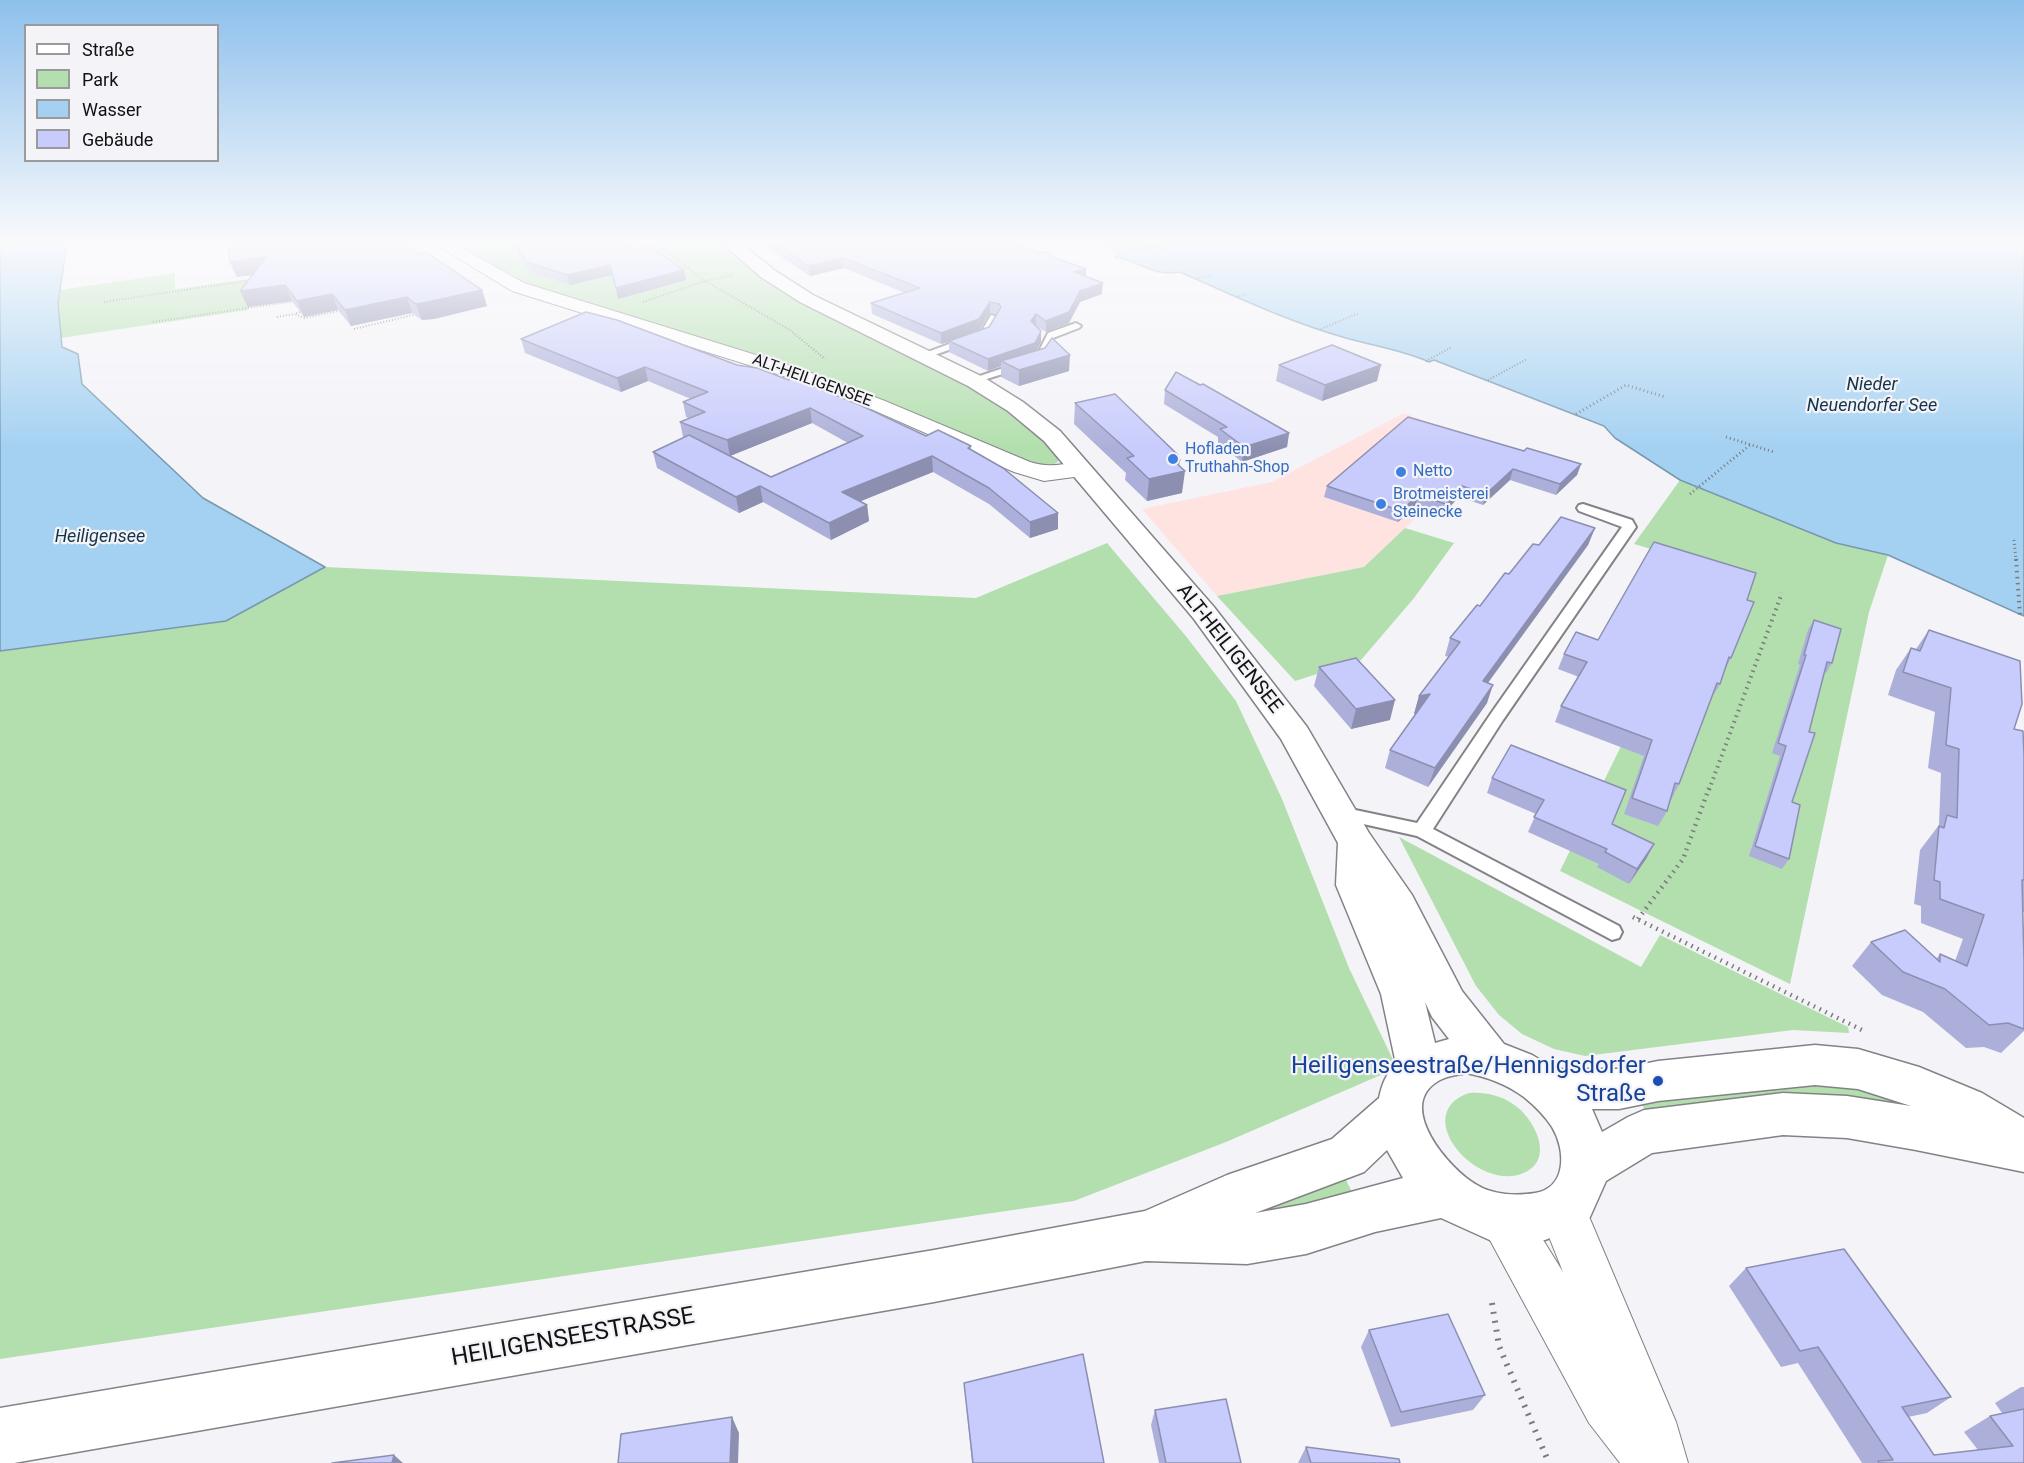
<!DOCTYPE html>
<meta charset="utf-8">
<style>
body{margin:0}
#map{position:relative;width:2024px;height:1463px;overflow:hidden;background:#f4f3f8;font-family:Roboto,sans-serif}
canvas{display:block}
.legend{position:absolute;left:24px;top:24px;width:195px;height:138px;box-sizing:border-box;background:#f4f3f8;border:2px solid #9a999c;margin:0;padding:8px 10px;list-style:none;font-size:18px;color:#121213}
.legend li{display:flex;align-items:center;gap:12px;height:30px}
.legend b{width:30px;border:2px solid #9a999c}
</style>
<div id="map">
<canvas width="2024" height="1463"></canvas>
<ul class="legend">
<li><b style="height:8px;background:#fff"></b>Straße</li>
<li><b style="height:16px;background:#b2dfad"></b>Park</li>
<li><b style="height:16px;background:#a4d1f2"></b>Wasser</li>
<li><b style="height:16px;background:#c8ccfc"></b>Gebäude</li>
</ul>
</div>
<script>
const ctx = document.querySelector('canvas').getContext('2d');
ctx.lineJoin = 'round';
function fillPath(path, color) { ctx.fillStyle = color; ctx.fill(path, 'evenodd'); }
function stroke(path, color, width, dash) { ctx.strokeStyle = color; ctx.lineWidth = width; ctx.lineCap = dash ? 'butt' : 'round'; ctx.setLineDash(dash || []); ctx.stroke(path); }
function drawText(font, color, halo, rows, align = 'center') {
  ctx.font = font + ' Roboto,sans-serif'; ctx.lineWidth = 4.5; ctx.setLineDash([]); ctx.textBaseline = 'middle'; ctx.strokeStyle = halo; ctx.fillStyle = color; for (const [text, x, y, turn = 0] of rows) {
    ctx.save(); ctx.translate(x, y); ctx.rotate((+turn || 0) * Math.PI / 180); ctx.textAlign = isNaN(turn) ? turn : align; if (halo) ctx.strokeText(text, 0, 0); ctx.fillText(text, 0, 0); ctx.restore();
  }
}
fillPath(new Path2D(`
 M1404,413l87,34 -127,120 -147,29 -75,-87 130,-27z`), '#fee3e1');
fillPath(new Path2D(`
 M446,244h276l42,35 45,28 148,72 45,27 25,20 31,31v5l-10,6h-9l-115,-49 -374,-122z
 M175,273v16l75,-10 -2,31 -187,28 -3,-35 2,-13z
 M1680,480l71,29 136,27 1,19 -19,57 -79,372 -230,-113 149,-305 -75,-22z
 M1405,528l49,15 -40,55 -53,62 -66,21 -78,-85 147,-29z
 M1107,543l78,92 51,66 46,98 67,169 48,100 -171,74 -152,59 -1074,158v-708l226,-30 99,-54 651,31z
 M1399,837l242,130 19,-32 188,92 1,6 -56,-3 -208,26 -31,-7 -32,-15 -23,-19 -23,-29z
 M1850,1082l99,32 -298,5 -12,-19z
 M1469,1093c16,-1 31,2 44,11 22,14 44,58 8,70 -47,16 -111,-61 -52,-81z
 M1343,1174l11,22 -72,21 -38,-5z`), '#b2dfad');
const water = new Path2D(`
 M0,244h67l-9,59 4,44 16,7 4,30 121,114 122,69 -99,54 -226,30z
 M1104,244h920v372l-136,-61 -52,-12 -156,-63 -65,-42 -11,-12 -170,-66 -5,2c-26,-12 -55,-16 -83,-24 -57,-16 -112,-42 -166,-66 -28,5 -42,-12 -65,-15l5,-5z`);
fillPath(water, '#a4d1f2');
stroke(water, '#7898af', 1.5);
const lane = new Path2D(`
 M991,315l8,2 -11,19 -62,22 -9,-2 64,-24z
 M1076,323l5,3 -2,2 -26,10 -3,14 -6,9 -67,21 -9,-2 68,-23 12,-24z
 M1583,504l49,16 4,7 -133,193 -70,109 186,97 3,6 -3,6 -7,2 -195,-104 -76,-17 -6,-2 -3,-4 3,-4 6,-2 76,16 75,-111 130,-185 -43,-16 -2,-3 2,-3z`);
const street = new Path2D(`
 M435,244h20l69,39 277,86 84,32 145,61c24,8 38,-2 59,3l3,5 -3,5 -45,6 -30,-9 -143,-63 -84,-32 -275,-86z
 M1562,1186l17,7 97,229 12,41h-68l-31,-40 -111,-205 7,-17 17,-6 17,6 44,71 -25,-63 7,-16z`);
const secondary = new Path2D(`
 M723,244h19l32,26 39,25 170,82 40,25 37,29 154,176 93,120 62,106 43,62 50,96 42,53 28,11 24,14h63l39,-8 157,-16 43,4 61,18 63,26 42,25v54l-108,-22 -69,-12 -64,-3 -131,18 -46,28 -16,36 -13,10 -32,13 -15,2h-36l-53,-24 -66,14 -69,22 -59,10 -101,-3 -212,41 -920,161h-14v-55l934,-158 211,-39 82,-36 105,-36 47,-41c3,-14 7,-24 17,-34l-15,-70 -45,-109 2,-42 -57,-104 -87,-120 -150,-178 -36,-30 -40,-25 -168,-84 -39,-25zM1425,1002l7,15 17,22 -14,4zM1466,1073c22,4 40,11 58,24 11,9 21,19 28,30 14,23 15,61 -17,66 -18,3 -42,2 -58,-8 -27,-15 -84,-80 -37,-105 7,-4 18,-5 26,-7zM1815,1085l43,4 53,17 -64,-10 -64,-3 -139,17 -16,7 -26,15 -10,-23h27l39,-8zM1387,1150l16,28 -97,26 -51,9 109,-41z`);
stroke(lane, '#838286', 4);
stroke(street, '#838286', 2);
stroke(secondary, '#838286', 3);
stroke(new Path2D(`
 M657,244l48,37 85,49 35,29
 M407,246l9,-2
 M1109,246l6,-2
 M1142,249l16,4
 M1121,252l31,-7 14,5
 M505,253l24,-9
 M1196,279l16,-4
 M1236,297l12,-3
 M104,302l148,-22
 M643,302l62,-21 29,-6
 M300,312l-5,2 9,4 40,-8
 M277,317l18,-3
 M153,322l142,-21
 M354,329l63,-15
 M1321,329l38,-16
 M1426,361l26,-14
 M1488,380l39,-21`), '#7b7a7d', 2, [1, 2]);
stroke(new Path2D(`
 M1576,414l50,-29 39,12
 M1726,437l48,15
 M1690,494l60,-49
 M2014,540l2,21`), '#7b7a7d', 3, [1, 3]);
stroke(new Path2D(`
 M2016,559l4,56
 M1709,790l73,-197`), '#7b7a7d', 4, [1.5, 4.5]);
stroke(new Path2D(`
 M1633,917l233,115
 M1638,919l45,-60 26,-71`), '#7b7a7d', 4.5, [1.5, 5]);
stroke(new Path2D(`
 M1492,1303l7,43 50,117`), '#7b7a7d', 6, [2, 7]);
fillPath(lane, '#fff');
fillPath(street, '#fff');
fillPath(secondary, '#fff');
fillPath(new Path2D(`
 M515,244l119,6 50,20 2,10 -68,19 -6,-24 -42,10 -40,-13 -12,-18z
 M762,244h253l71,25v8l16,17 -22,8 -11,21 -23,9 -10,-6 5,5v11l-4,8 32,21 -50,15 -18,-9v-11l-13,5 -39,-19v-10l-8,2 -69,-30 -1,-11 34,-10 -61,-25 -34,8zM990,313l6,1 -7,13 -9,3z
 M420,254l62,36 5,16 -53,13 -12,1 -10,-7 -61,13 -13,-16 -34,7 -12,-16 -44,6 -8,-16 13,-16 -16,2 -7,-15z
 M586,312l340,124 45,10v4l87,63v16l-28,9 -41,-34 -56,-32 -73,29 7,4 2,16 -38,19 -68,-38 -24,11 -82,-45 -4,-16 32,-14 -2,-1 -3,-15 9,-4 -3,-1 -3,-15 8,-3 -43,-18 -27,11 -96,-39 -4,-14zM812,423l36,20 -77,34 -41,-21z
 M1279,365l98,16 -55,20 -46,-20z
 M1165,390l124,43 -2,14 -45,15 -24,-19v-6l-54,-33z
 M1075,403l103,52 4,38 -35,8 -22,-21 1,-7 -52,-49z
 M1524,451l57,13 -4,11 -21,20 -46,-15 -27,25 -24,-8 -17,18 -27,-9 -17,16 -74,-25 3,-11z
 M1595,528l-7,17 -100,138 -1,20 -59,84 -43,-19 5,-18 26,-36h-2l5,-18 30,-39 -4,-1 5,-18 59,-64 30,-29z
 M1747,600l-16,58 -7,13 -4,13 -9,15 -32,85 -8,16 -1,-1 -3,12 -9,15 -34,-12 20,-58 -89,-34 6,-16 18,-29 -21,-8 6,-15z
 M1814,620l18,43 -6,10 -2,-1 -15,60 -17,70 -3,57 -7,10 -33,-13 31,-100 -8,-3 28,-88 -2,-1 10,-34z
 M1929,630l85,99 10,27v156h-1l1,119 -23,22 -17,-6 -18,1 -43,-36 -41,-17 -30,-29 19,-24 66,16 3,-4 15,7 8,-22 -42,-16v-17l-7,-2 6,-54 19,-25 2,-52 -13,-5 7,-56 -47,-17 8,-25 15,-22 5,1z
 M1319,667l71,53 -39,9 -37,-43z
 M1492,778l120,46 42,20 -8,15 -17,25 -32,-17 2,-3 -71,-32 8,-18 -49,-21z
 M1746,1268l205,129 -24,16 -19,4 26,38 44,-5 -14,-18 26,-16 12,-3 -7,-10 26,-16h3v76h-162l-64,-100 -17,4 -52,-81z
 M1369,1330l116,65 -12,15 -82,17 -30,-80z
 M964,1383l140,80h-132z
 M1155,1410l86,53h-82l-8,-38z
 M1306,1447l94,16h-102z`), '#acafd9');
fillPath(new Path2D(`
 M266,257l7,15 -36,5 -7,-15z
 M843,258l1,10 -34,8 -1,-10z
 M610,265l2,10 -42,10 -3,-10z
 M1086,269v10l-12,-7z
 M684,270l2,10 -68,19 -2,-11z
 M1103,283l-1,11 -22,8 -11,21 -23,9v-11l34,-30z
 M285,285l7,16 -44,6 -8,-16z
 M482,290l5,16 -53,13 -12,1 -6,-16z
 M332,294l6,16 -34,7 -7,-16z
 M407,297l5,16 -61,13 -6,-16z
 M990,302v11l-11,17 -30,11v1l-8,2v-11z
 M1036,314v12l-5,-5z
 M1041,331v11l-7,13 -33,6v5l-13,5v-12z
 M1070,355l-1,16 -50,15v-16z
 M1381,365l-4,16 -55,20 3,-16z
 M645,367l3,14 -27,11 -4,-14z
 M810,408l2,15 -82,33 -3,-16z
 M1289,433l-2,14 -45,15 2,-15z
 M1178,455v6l2,-1 -2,12 7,-1 -3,22 -35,8 2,-22 27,-23z
 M932,456l1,16 -89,36 -2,-16z
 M1581,464l-4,11 -21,20 4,-11z
 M1513,469l-3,11 -27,25 3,-11z
 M760,486l3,16 -24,11 -3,-16z
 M1462,486l-3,11 -17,18 4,-11z
 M1418,495l-3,11 -17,16 3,-11z
 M867,505l2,16 -38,19 -2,-17z
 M1058,513v16l-28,9v-16z
 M1595,528l-7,17 -112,154 7,-18z
 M1493,685l-6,18 -59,84 7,-19z
 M1430,694l-6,18 -10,2 5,-18z
 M1395,700l-5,20 -39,9 5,-20z
 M1654,844l-8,15 -17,25 8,-15z
 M732,1417l7,16 -1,30h-8z
 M394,1455l9,8h-11z`), '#8c8fb0');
const building = new Path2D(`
 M228,244h179l13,10 6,-2 56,38 -54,12 -12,2 -9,-7 -62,13 -13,-16 -35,7 -12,-16 -45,6 26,-34 -36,5z
 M515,244h114l5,6 16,-3 34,23 -68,18 -6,-23 -43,10 -40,-13z
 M776,244h239l24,8 11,1v3l36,13 -12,3 29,11 -23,8 -11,21 -23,9 -10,-7 -5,7 10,10 -6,12 -47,16 -39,-18 40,-14 12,-20 -2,-3 -9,-2 -11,17 -38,14 -70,-30 49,-15 -77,-30 -34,8z
 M586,312l31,8 120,45 20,3 32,12 1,-3 70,28 66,31 12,-6 33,16 -3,2 35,20 55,45 -28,9 -41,-34 -57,-32 -90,36 25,13 -38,18 -69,-37 -24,11 -83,-45 36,-17 82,42 92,-41 -53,-28 -83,32 -47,-18 25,-10 -22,-10 25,-10 -63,-25 -28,11 -96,-39z
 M1052,338l18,17 -51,15 -18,-9 44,-13z
 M1332,345l49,20 -56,20 -46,-20z
 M1176,372l24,13 3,-1 86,49 -45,14 -24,-18 7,-2 -62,-37z
 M1115,394l63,61 -2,1 4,4 -5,2 10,9 -36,8 -22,-21 7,-2 -59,-53z
 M1408,417l116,34 3,-3 54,16 -21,20 -47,-15 -27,25 -24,-8 -16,18 -28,-9 -17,16 -74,-25z
 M1561,517l34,11 -112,153 10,4 -58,83 -45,-18 40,-56 -11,2 41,-54 -10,-4 27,-33 3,1 25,-33 4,1 24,-30 6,1z
 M1654,542l102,31 -9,27 7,2 -23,56 -2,-1 -9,27 -3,-1 -38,101 -4,-1 -8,28 -35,-13 20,-58 -91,-34 26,-44 -23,-8 12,-22 22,8z
 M1814,620l27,9 -9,34 -5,-1 -18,70 6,1 -23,69 8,3 -11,54 -34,-13 31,-100 -8,-3 28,-88h-2z
 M1929,630l91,31 2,43 -8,25 9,2 1,25v124h-2l2,81v68l-16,-6 -19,2 -44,-36 -42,-17 -32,-30 34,-12 35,32v-8l27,12 17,-51 -44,-16v-17l-6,-2 5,-54 5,2 3,-13 10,3 2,-69 -13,-4 5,-57 -48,-16 8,-24 9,3z
 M1356,658l39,42 -39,9 -37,-42z
 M1511,745l115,45 -14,34 42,20 -17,25 -32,-17 2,-3 -73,-32 10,-17 -52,-22z
 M1844,1249l107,148 -49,10 32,48 79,-9 -23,-30 34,-7v54h-145l-1,-2 15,-1 -75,-113 -18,4 -54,-83z
 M1448,1314l37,81 -84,17 -32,-82z
 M1083,1354l21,109h-131l-9,-80z
 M1226,1399l15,64h-75l-11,-53z
 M732,1417l-2,46h-112l3,-29z
 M1306,1447l93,12 1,4h-89z
 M394,1455l-2,8h-60z`);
fillPath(building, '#c8ccfc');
stroke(building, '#8c8fb0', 1.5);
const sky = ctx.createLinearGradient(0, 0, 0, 449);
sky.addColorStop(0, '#8dc0ec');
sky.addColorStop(0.54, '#fafafc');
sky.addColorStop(1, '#fafafc00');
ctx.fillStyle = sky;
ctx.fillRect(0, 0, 2024, 449);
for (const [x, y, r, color] of [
 [1173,459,6,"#3f7fe0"],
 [1401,472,6,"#3f7fe0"],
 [1381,504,6,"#3f7fe0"],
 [1658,1081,6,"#1a4fb4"]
]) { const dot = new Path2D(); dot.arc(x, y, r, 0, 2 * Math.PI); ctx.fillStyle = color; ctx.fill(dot); stroke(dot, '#f4f3f8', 2); }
drawText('16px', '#121213', '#f4f3f8', [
 ["ALT-HEILIGENSEE",812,381,20]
]);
drawText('16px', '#366cbe', '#f4f3f8', [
 ["Hofladen",1185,450],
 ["Truthahn-Shop",1185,468],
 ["Netto",1413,472],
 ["Brotmeisterei",1393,495],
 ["Steinecke",1393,513]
], 'left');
drawText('italic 18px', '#13354b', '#f4f3f8', [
 ["Nieder",1872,385],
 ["Neuendorfer See",1872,406],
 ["Heiligensee",100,537]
]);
drawText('20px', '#121213', '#f4f3f8', [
 ["ALT-HEILIGENSEE",1229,649,52]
]);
drawText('24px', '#164399', '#f4f3f8', [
 ["Heiligenseestraße/Hennigsdorfer",1646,1067],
 ["Straße",1646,1095]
], 'right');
drawText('24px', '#121213', '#f4f3f8', [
 ["HEILIGENSEESTRASSE",573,1338,-10]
]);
</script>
